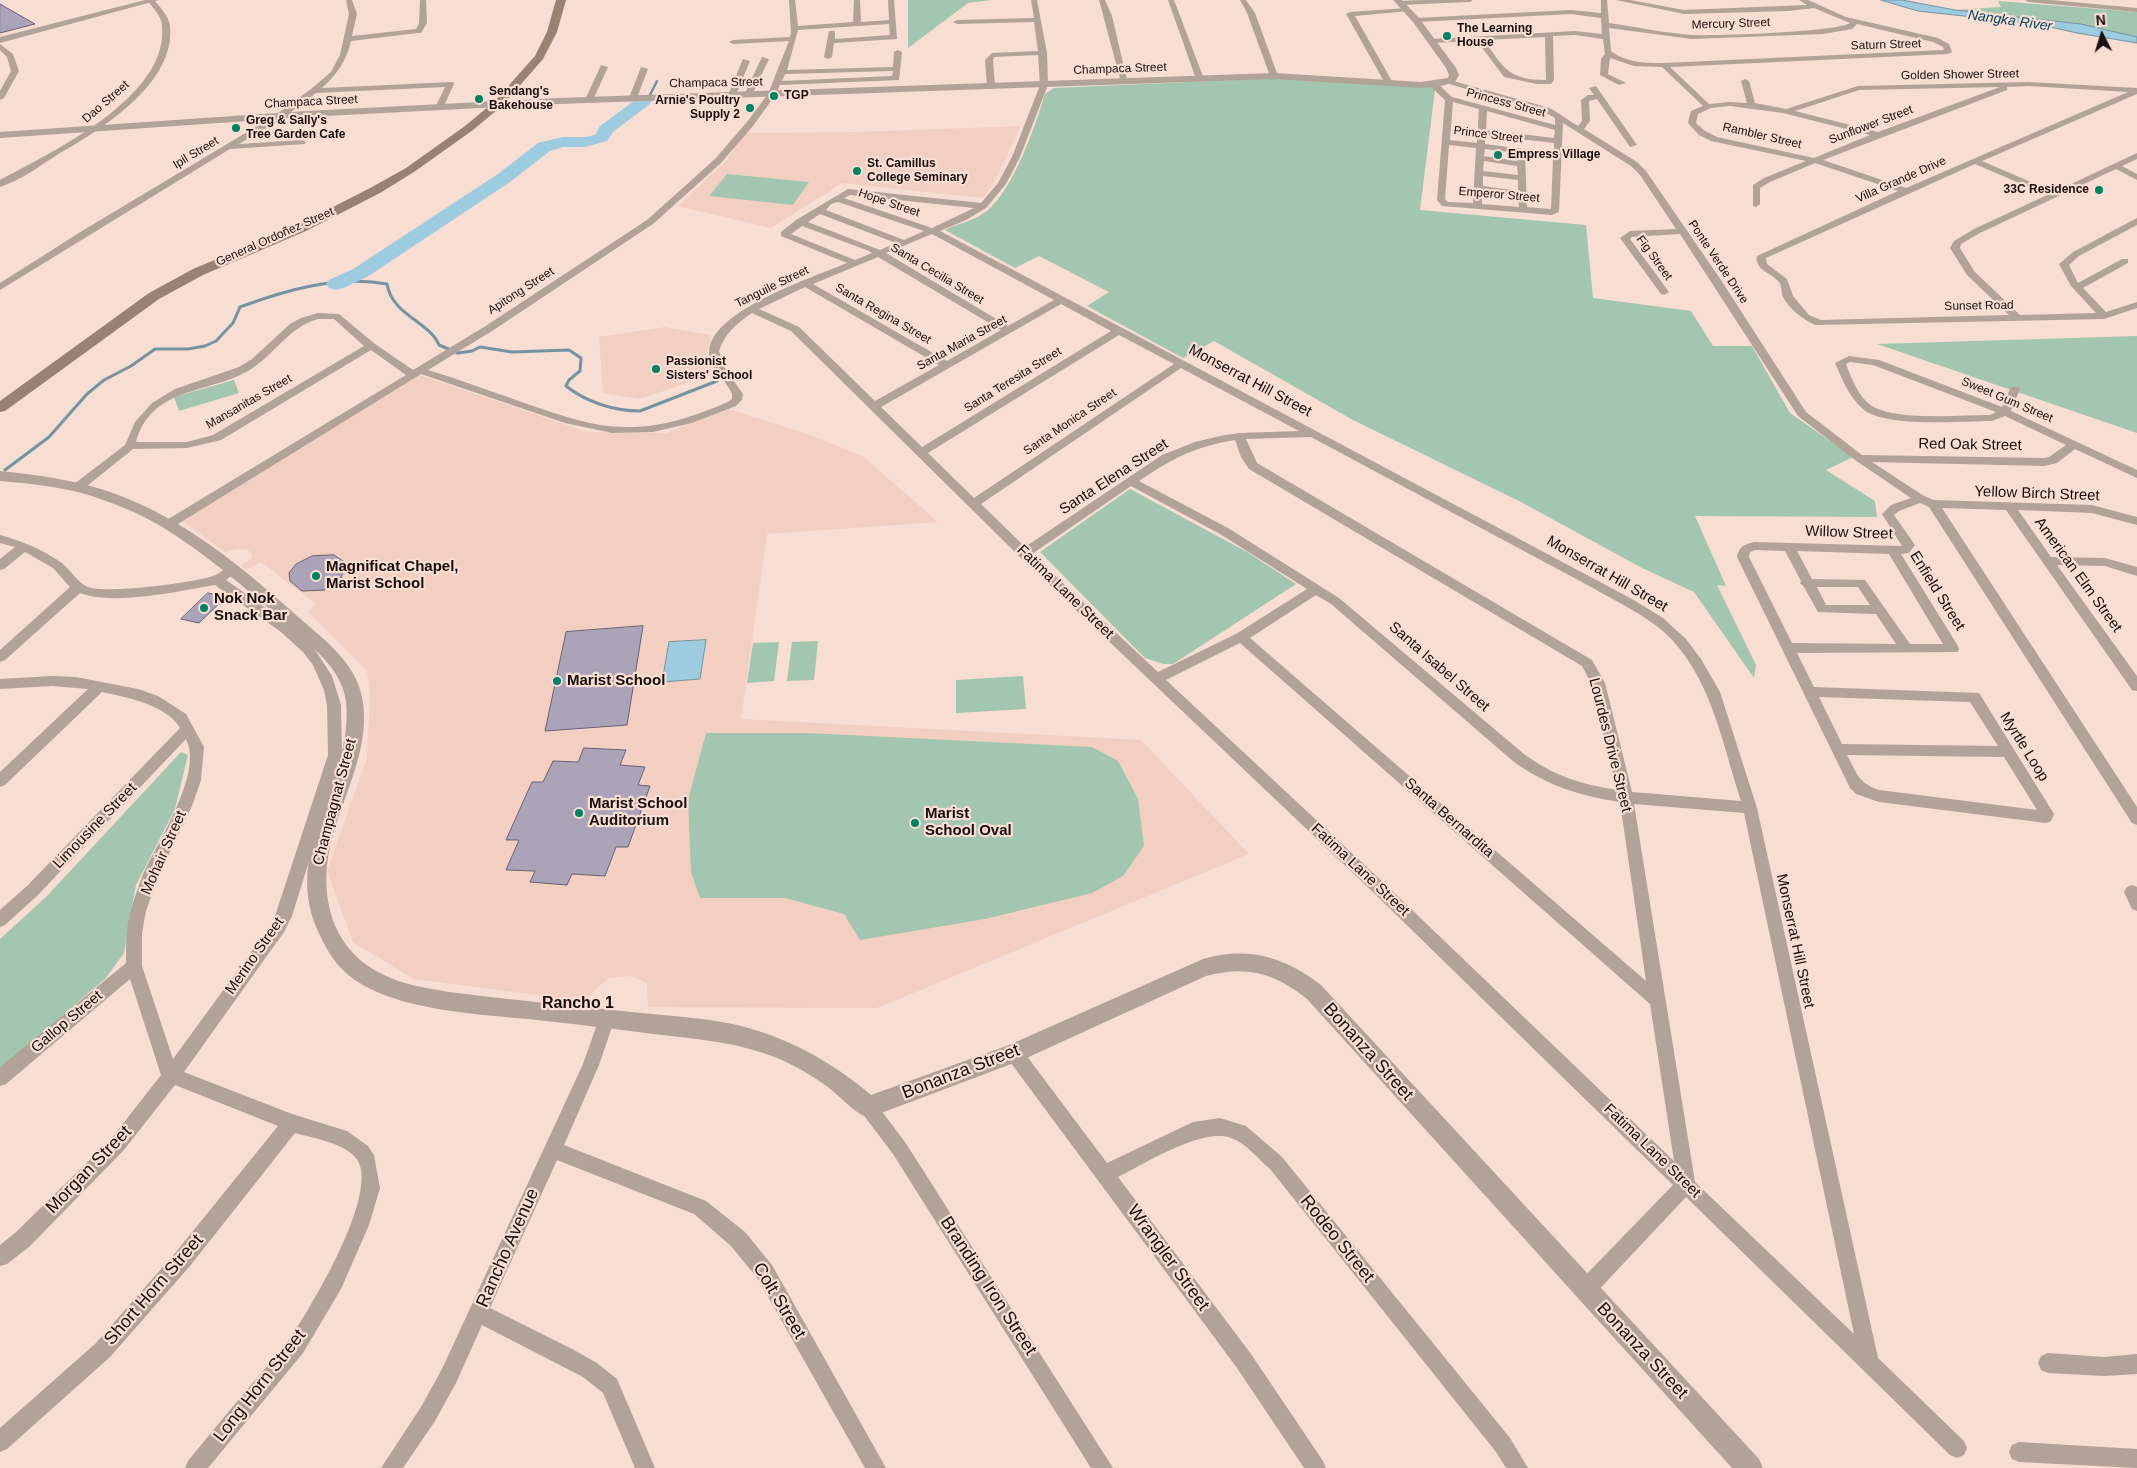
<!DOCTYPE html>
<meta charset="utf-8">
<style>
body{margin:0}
#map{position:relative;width:2137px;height:1468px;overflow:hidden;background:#f8ddd2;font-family:Arial,sans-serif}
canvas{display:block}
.north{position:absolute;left:2077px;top:10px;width:50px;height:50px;-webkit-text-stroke:4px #f8ddd2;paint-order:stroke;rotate:355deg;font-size:14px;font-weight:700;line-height:20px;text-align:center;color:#180f0c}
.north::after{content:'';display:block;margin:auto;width:18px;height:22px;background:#180f0c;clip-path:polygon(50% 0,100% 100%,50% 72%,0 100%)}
</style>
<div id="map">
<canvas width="2137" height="1468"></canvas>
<div class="north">N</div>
</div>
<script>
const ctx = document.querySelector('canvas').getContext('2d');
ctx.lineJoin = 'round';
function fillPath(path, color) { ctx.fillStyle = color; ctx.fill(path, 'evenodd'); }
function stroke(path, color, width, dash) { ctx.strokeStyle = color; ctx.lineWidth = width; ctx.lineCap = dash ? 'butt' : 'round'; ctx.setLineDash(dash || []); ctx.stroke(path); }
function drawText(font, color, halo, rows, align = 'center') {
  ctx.font = font + ' Arial,sans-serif'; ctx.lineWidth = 4.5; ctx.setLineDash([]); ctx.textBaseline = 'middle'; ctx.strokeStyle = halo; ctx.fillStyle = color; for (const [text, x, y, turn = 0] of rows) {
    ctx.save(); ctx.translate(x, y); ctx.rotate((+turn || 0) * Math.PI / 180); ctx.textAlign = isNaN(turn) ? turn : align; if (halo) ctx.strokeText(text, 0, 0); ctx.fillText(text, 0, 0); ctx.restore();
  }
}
fillPath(new Path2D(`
 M1021,126l-26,54 -12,18 -141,-15 -71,45 -93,-22 49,-46 18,-27 113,-1z
 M665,327l46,8 -5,19 7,20 -73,25 -37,-6 -4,-56z
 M417,374l170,58 79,1 63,-24 84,27 51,21 74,65 -171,12 -26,185 400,21 108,114 -372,154 -229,-1 -1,-24 -16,-7 -22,2 -26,23 -169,-22 -61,-37 -26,-71 40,-113 3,-66 -3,-21 -59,-59 8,-8 -55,-42 -15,8 -5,-5 10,-6 1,-5 -4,-4 -10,-1 -13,3 -44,-32z`), '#f2cfc1');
fillPath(new Path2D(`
 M908,0h83l-23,3 -60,45z
 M1998,1l139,11v25l-56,-13 -126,-14 46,-3z
 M1281,78l150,8 4,4 -15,120 166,15 7,73 98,13 22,35h39l38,67 63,44 -27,13 49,31 2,16 -182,-1 31,70 -9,-1 39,80 -2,13 -60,-86 -52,-24 -121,-66 -168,-82 -139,-79 -31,17 -96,-52 22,-14 -70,-36 -24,12 -70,-38c12,-6 31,-10 42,-19 27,-23 48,-84 58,-117l9,-6z
 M727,174l82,8 -16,23 -84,-9z
 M2137,336v97l-260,-89z
 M234,380l5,13 -60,18 -5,-14z
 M1130,489l117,63 49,32 -123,80h-10l-18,-6 -105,-106z
 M818,641l-4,39 -27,1 5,-39z
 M779,642l-5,39 -27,2 6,-40z
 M1023,676l3,33 -70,4v-33z
 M706,733h101l285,14 26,14 20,38 6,47 -21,30 -31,17 -107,26 -125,21 -16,-26 -59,-16h-85l-9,-26 -3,-72z
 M181,752l7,3 -13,54 -39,76 -12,68 -18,25 -106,91v-130l46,-42z`), '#a2c6af');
const water = new Path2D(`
 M1881,0h21l53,10 126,14 56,13v6l-60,-10 -40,-9 -119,-13z
 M706,640l-6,39 -38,3 7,-40z`);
fillPath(water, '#9dcbdf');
stroke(water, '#7593a0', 1);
stroke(new Path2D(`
 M650,95l7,-14`), '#7593a0', 2.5);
stroke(new Path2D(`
 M5,470l44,-33 38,-43 17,-14 27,-14 24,-17h33l17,-3 11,-5 17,-18 7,-16c46,-17 98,-32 147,-23 5,31 43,38 52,61l19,8 14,-2 8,-4 32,5 57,-2 12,8 -1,13 -11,9 -3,6c20,16 48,25 74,25l77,-30`), '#7593a0', 3);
fillPath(new Path2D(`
 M644,96l6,2 2,3 -2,3 -37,28 -6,9 -22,6h-22l-13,4 -40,31 -143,95 -24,11 -7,2 -7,-2 -3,-4 3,-4 24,-11 145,-95 40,-31 25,-6h22l10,-2 5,-9 38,-28z`), '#9dcbdf');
const building = new Path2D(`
 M0,4l35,20 -35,9z
 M334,555l12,8 -5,15 -16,12 -23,1 -12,-10 -1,-8 7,-9 16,-8z
 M208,593l18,4 -27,26 -18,-4z
 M643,626l-16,99 -82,6 21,-99z
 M584,748l42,2 -6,15 25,2 -7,18 12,1 -22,61h-12l-11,29 -33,-2 -5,11 -37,-3 5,-11 -29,-1 13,-30h-13l26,-58h11l10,-21 25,1z`);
fillPath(building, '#aca3b9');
stroke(building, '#6a6176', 1);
fillPath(new Path2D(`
 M147,0h7c6,7 15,16 16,26 6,58 -70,104 -113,129 -17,11 -38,26 -57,32v-7c52,-28 169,-83 162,-154 0,-10 -10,-19 -15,-26z
 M346,0h6l5,14 -5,22 64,-7 3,-6 1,-23h6l1,23 -6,10h-3l-67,8c-5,21 -14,33 -29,47l131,-6 1,2 -11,24 -7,-2 9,-19 -129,6 -33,25 -44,26 63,-4 4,2 -1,2 -75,5 -230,141v-7l82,-52 195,-117 34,-25 20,-17 9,-17 9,-41z
 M789,0h6l3,26 55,-4 1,-22h6l1,22 28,-2 -1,-20h6l3,39 -63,4 -2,14 -4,2 -4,-2 5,-26h6v8l55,-4 -1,-11 -91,6 -11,40 106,-3 1,-15 4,-2 4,2 -3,28 -119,5 -4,9 -23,32 -32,37 -68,61 -161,107 -64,39c36,11 70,24 105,36 30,10 60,21 92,21 37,1 70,-11 103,-25l4,-3v-5c-6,-15 -24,-26 -23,-43 3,-41 105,-74 138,-88l-66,-27v-4l15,-12 52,-31 133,14 17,-20 14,-26 28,-72 -2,-30 -44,2 -1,3 2,27 -4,2 -4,-2 -2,-27 7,-7 46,-2 -4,-29 -77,2 -4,-2 4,-2 77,-2 -3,-18h6l10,53 1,32 -28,72 -14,27 -20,24 -20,12 -26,11 692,368 31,19 23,21 15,20 19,33 37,116 121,550 86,83 3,7 -3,7 -7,3 -7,-3 -264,-258 -94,100 -7,2 -7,-2 -2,-7 2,-7 95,-98 -298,-291 -355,-337 -229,-226 -39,-18c-15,10 -27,20 -33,38l5,16 19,27 -1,6 -6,6 -44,17 -39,9 -41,1 -47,-10 -144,-49 -248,153h-8l-2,-3 2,-3 241,-146 -35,-25 -150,90 -34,8 -54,1 -51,41h-8l-2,-3 2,-3 51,-39 10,-23 17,-19 23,-14 64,-22 13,-8 38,-35 11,-6 17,-5 21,1 36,30 38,26 71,-43 163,-107 68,-61 32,-37 21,-28 21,-53 -56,3 -4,-2 4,-2 57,-3 1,-4zM893,71l-1,5 -110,5 3,-7zM850,195l124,13 -42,20 -88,-30zM838,202l86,29 -20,9 -78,-30 5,-6zM820,214l76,29 -16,7 -72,-28zM802,226l67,25 3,2 -17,7 -64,-26zM932,234l122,66 -46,26 -122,-73zM878,257l123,73 -54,31 -134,-77zM805,287l134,78 -64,36 -76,-74 -40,-18zM1061,304l50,27 -189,116 -41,-40zM318,319h16l30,27 -151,89 -26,7h-51c15,-55 71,-48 112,-71 26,-15 40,-44 70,-52zM1119,335l55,29 -200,134 -46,-45zM1181,368l118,63 -60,2 -19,3 -25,6 -33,13 -137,92 -44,-43zM1311,437l282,151c24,14 50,26 71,44 47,43 58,111 77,169l-109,-9 -27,-109 -13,-23 -335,-197 -11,-24zM1235,440l6,17 8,12 333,197 9,17 26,107c-37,-6 -63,-14 -93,-36l-185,-156 -111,-70 -89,-47c34,-23 55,-34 96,-41zM1131,486l89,48 87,55 -71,45 -78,38 -126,-118zM1316,595l15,9 183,158c32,23 66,34 106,40l26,179 -396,-343zM1240,643l410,361 24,157 -289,-277 -219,-204zM1634,804l110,9 110,521 -159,-152z
 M1099,0h6l7,16 16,68 -7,-2z
 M1168,0h6l30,79 -1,2 -7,-2z
 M1240,0h6l9,13 23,63 -1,2 -7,-2 -23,-63z
 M1421,0h52l-3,2 -70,3 -3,-2 3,-2z
 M1601,0h6l2,23c27,4 55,10 83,12 23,1 145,-3 158,-12l-36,-15 -26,3 -104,3 -68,-14h14l54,10 123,-5 -8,-5h9l38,17 92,21 11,6 3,8 -4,2 -278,13 39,37 21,-2 17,1 -6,-22 4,-2 4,2 6,22 31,6 72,-23 171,-4 108,6v6l-155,67 72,31 83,-39v6l-15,7 15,8v6l-21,-11 -136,64 -19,11 -1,4 14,23 46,44 76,-2 -25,-27 -12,-22 14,-12 64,-34v7l-58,31 -10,9 9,18 44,-24h6v4l-45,25 23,24 31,-10v6l-33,11 -289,6c-11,-5 -26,-16 -32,-28 -2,-5 -1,-11 -4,-15 -7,-9 -25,-12 -22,-26l141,-65 -83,-28 -45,19 -10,6v16l-4,3 -3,-1v-21l11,-7 42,-17 -95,-20 -12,-6 -11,-12 3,-12 12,-5 -41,-39 -28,-1 -24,-8 -2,16 18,9 -7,2 -19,-10 1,-16 4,-5 -2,-15 -28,-4 -22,1 1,44 -3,4h-14l-33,-7 -27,-36 -46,2 -4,-2 4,-2 144,-8 27,3 -1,-16 -30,-4 -155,8 -4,-2 4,-2 155,-8 30,3zM1857,24l76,18 10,5 1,3 -280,13c-18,0 -38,0 -53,-12l-2,-23 83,11 131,-5 29,-5zM1545,37l1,43c-38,0 -42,-12 -62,-40zM2029,86l99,6 -222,96 -83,-28 184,-70v-3zM2000,87l-122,45 -83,-21 64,-21zM1730,106l53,7 87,22 -56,23 -97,-21 -12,-6 -9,-8 2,-9 13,-6zM1975,164l72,31 -73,34 -20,12 -4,7 17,27 42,40 -188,5 -12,-5 -16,-19 -6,-17 -20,-15 -1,-6z
 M2025,0h26l86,8v4l-109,-10z
 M1407,8l4,2 -2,1 -54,5 38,67 -7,2 -40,-71 4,-2z
 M0,44l13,10 6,17 -15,27 -4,2v-9l11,-20 -4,-14 -7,-7z
 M762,57l7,2 -17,36 -7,2 -1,-2z
 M743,59l7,2 -14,34 -7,2 -1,-2z
 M601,65l7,2 -15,33 -7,2 -1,-2z
 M641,67l7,2 -11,29 -7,2 -1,-2z
 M1446,79l104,29 28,18 4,-5 -1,-21 7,-5h6l-5,-7 7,-2 41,59 -7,2 -33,-48 -8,2 1,20 -6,8 53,33 9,9 75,109 85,132 56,43 182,3 5,-1 17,-12 -61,-29 -13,5c-30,0 -107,7 -129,-12 -14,-12 -21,-30 -28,-46l14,-7 30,4 123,47 9,-20h8l1,2 -9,22 126,59v8l-62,-29 -18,14 -13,3 -172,-4 52,34 10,4 158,5 45,12v8l-45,-12 -74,-3 33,47 54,1 32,9v9l-32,-10 -48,-1 80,111v15l-5,-1 -126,-180 -64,-2 195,299v18l-5,-2 -203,-316 -9,-4 -21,8 -5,4 21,30 -6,8 -8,1 57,92 1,3 -1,3 -161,1 17,34 165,6 75,121 -3,7 -5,2 -167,-21 -23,-8 -6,-6 -113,-231c2,-11 7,-12 17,-15l148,4 -20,-32 9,-9 20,-7 -56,-38 -57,-44 -118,-182 -48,3 -2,2 39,53 -5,3 -3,-1 -41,-56 10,-7 46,-2 -36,-54 -9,-9 -68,-43 -4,89 -7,3 -110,-9 -5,-6 8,-100 -14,-13v-4h6l15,14 103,28v-7l-11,-6 -98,-29zM1453,102l26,7 -2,34 -27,-3zM1487,111l68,19 -1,8 -68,-8zM1485,135l69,8v10l-69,-9zM1449,145l27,3 -3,55 -25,-1 -3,-3zM1485,149l32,4v8l-33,-5zM1525,154l28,4 -2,51 -24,-2zM1484,161l33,5 1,9 -35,-4zM1483,176l35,4v11l-35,-5zM1482,191l36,5 1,11 -37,-3zM1850,362l23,3 123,47 -6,3c-29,0 -94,6 -118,-9 -14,-9 -20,-27 -26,-42zM1755,550l30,1 16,30 -1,2 4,4 14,25 58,2 20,30 -104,-1 -43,-86 1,-5zM1797,551l92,3 54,90h-33l-45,-64 -53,-1zM1817,587h41l12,18h-44zM1819,697l151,5 28,44 -156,-2zM1847,755l157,2 33,53 -158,-20c-21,-7 -22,-17 -32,-35z
 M0,535c22,6 41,14 59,26 12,8 18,23 32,27 20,5 102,-5 122,-12 9,-3 14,-12 24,-9l2,3 -13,10 64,45 22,20 20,31 9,29 1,50 -50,161 -8,16 -100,140 108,42 55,17 21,15 6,9 6,33 -11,37 -28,64 -38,64 -95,115h-23l3,-7c22,-27 45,-55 68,-82 11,-13 24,-26 34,-41 22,-32 85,-138 69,-175 -8,-19 -46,-25 -64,-30l-105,133 -80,91 -103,92 -7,3v-24l96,-85 80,-91 102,-126 -103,-41 -52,66 -94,96 -22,17 -7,2v-21l15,-12 96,-94 50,-64 -31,-96 -124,105 -6,2v-19l126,-104c0,-18 0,-36 5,-53 3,-11 7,-22 11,-33 14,-33 62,-103 44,-138l-149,157 -32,29 -5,2v-17l27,-24 153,-158c-13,-23 -54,-31 -78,-36l-97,93 -5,2v-15l88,-83 -36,-3 -52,3v-10l52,-3 24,1 62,12 20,7 28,18 18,33 -3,33 -9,26 -34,71 -12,34 -4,22v33l31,93 100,-137 55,-167 -1,-50 -3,-15 -11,-25 -10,-13 -22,-20 -66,-47c-36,6 -102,21 -135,8l-75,67 -5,2v-12l70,-63 -17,-19 -28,-16 -21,17 -4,1v-11l15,-12 -15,-4z
 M2132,885l5,2v24l-5,-2 -8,-17 3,-5z
 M607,1010l6,3 2,5 -16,47 -35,80 142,56 39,31 27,33 114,203h-21l-107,-189 -27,-33 -37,-32 -137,-54 -67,148 82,41 25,14 20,16 38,89h-20l-32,-75 -20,-16 -101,-52 -26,58 -21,38 -32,47h-22l40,-61 21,-38 141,-305 18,-51z
 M1014,1045l6,2 87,116 86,-41 27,-4 26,8 36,31 228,281 18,30h-22l-10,-16 -226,-283c-12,-10 -24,-26 -39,-31 -28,-11 -87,26 -113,39l133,177 72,107 3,7h-22l-67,-100 -229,-309 -2,-6 2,-6z
 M868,1099l6,2 31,41 208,326h-22l-198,-314 -31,-41 -3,-6 3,-6z
 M2048,1353l56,4 33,-3v20l-33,2 -56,-3 -7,-3 -3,-7 3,-7z
 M2019,1442l118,7v19l-118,-6 -7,-3 -3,-7 3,-7z`), '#b2a297');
fillPath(new Path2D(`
 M145,0h14l-159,43v-6z
 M1393,0h9l17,18 37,50 3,7 -4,7 -17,5 -17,1 -147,-9 -716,25 -252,13 -306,21v-6l306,-21 252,-13 716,-25 147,9 27,-4 1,-3 -3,-7 -33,-46z
 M0,471c38,4 77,9 113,22 70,25 128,73 183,122 26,23 59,46 66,82 9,45 -14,89 -27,131 -18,55 -10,118 47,146 21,11 45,14 67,18 61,8 122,13 182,20 31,3 61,5 91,10 56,10 107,37 149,73l138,-50 194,-86c46,-13 81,-2 118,26l438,474 4,9h-31l-425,-469c-32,-26 -60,-34 -101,-23l-184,84 -154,58c-15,-6 -27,-21 -40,-31 -21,-15 -44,-28 -68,-35 -35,-11 -71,-14 -107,-18 -35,-5 -71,-9 -107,-13 -36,-4 -72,-6 -108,-12 -32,-6 -69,-15 -93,-37 -13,-12 -21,-27 -28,-43 -35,-84 37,-146 29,-228 -2,-13 -8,-25 -16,-35 -13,-17 -30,-30 -46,-44 -38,-34 -77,-67 -120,-94 -18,-11 -38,-20 -58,-27 -33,-13 -70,-17 -106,-20z`), '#b2a297');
fillPath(new Path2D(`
 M556,0h10l-9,32 -14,27 -40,46 -30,25 -59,42 -34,21 -74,38 -103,44 -44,24 -154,112 -5,1v-11l149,-108 44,-24 105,-44 74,-38 34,-19 59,-42 30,-25 40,-45 12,-24z`), '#9a8272');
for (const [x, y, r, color] of [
 [1447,36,5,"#008162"],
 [774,96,5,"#008162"],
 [479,99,5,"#008162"],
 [750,108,5,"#008162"],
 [236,128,5,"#008162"],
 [1498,155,5,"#008162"],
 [857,171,5,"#008162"],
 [2099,190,5,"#008162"],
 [656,369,5,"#008162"],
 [316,576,5,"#008162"],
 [204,608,5,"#008162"],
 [557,681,5,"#008162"],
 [579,813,5,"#008162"],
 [915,823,5,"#008162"]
]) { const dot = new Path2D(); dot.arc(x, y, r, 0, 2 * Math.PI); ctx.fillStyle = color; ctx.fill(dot); stroke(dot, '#f8ddd2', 2); }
drawText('12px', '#180f0c', '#f8ddd2', [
 ["Mercury Street",1731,24,-2],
 ["Saturn Street",1886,45,-2],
 ["Champaca Street",1120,69,-2],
 ["Golden Shower Street",1960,75,-1],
 ["Champaca Street",716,83,-1],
 ["Dao Street",106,102,-41],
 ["Champaca Street",311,102,-3],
 ["Princess Street",1506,103,15],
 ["Sunflower Street",1871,125,-21],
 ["Prince Street",1488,135,7],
 ["Rambler Street",1762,136,13],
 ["Ipil Street",196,153,-31],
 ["Villa Grande Drive",1901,180,-24],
 ["Emperor Street",1499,195,5],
 ["Hope Street",889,203,19],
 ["General Ordoñez Street",275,237,-24],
 ["Fig Street",1654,258,54],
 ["Ponte Verde Drive",1718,262,56],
 ["Santa Cecilia Street",937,274,31],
 ["Tanguile Street",772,287,-26],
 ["Apitong Street",521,291,-33],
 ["Sunset Road",1979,306,-1],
 ["Santa Regina Street",883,314,30],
 ["Santa Maria Street",962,343,-29],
 ["Santa Teresita Street",1013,380,-32],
 ["Sweet Gum Street",2007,400,23],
 ["Mansanitas Street",249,402,-30],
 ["Santa Monica Street",1070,422,-34]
]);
drawText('bold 12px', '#180f0c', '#f8ddd2', [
 ["The Learning",1457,29],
 ["House",1457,43],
 ["Sendang's",489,92],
 ["Bakehouse",489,106],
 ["TGP",784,96],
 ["Arnie's Poultry",740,101,"right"],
 ["Supply 2",740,115,"right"],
 ["Greg & Sally's",246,121],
 ["Tree Garden Cafe",246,135],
 ["Empress Village",1508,155],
 ["St. Camillus",867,164],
 ["College Seminary",867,178],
 ["33C Residence",2089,190,"right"],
 ["Passionist",666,362],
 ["Sisters' School",666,376]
], 'left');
drawText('italic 14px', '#04465b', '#f8ddd2', [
 ["Nangka River",2010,21,8]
]);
drawText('15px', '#180f0c', '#f8ddd2', [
 ["Monserrat Hill Street",1250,381,28],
 ["Red Oak Street",1970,445,1],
 ["Santa Elena Street",1114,477,-33],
 ["Yellow Birch Street",2037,494,2],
 ["Willow Street",1849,533,2],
 ["Monserrat Hill Street",1607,574,30],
 ["American Elm Street",2078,575,54],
 ["Enfield Street",1937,591,58],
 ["Fatima Lane Street",1065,592,44],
 ["Santa Isabel Street",1439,667,41],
 ["Lourdes Drive Street",1610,745,76],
 ["Myrtle Loop",2024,747,58],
 ["Champagnat Street",335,802,-75],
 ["Santa Bernardita",1449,818,41],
 ["Limousine Street",95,826,-46],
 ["Mohair Street",164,853,-66],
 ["Fatima Lane Street",1360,870,43],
 ["Monserrat Hill Street",1795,941,78],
 ["Merino Street",255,956,-55],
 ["Gallop Street",67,1022,-40],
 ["Fatima Lane Street",1652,1151,44]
]);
drawText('bold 15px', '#180f0c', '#f8ddd2', [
 ["Magnificat Chapel,",326,567],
 ["Marist School",326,584],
 ["Nok Nok",214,599],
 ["Snack Bar",214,616],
 ["Marist School",567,681],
 ["Marist School",589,804],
 ["Auditorium",589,821],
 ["Marist",925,814],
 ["School Oval",925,831]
], 'left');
drawText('bold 16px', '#180f0c', '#f8ddd2', [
 ["Rancho 1",578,1004]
]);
drawText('18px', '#180f0c', '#f8ddd2', [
 ["Bonanza Street",1368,1052,48],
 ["Bonanza Street",961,1072,-21],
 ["Morgan Street",89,1170,-46],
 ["Rodeo Street",1337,1239,51],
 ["Rancho Avenue",508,1248,-66],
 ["Wrangler Street",1168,1258,54],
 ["Branding Iron Street",988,1286,57],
 ["Short Horn Street",154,1290,-49],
 ["Colt Street",779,1301,59],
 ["Bonanza Street",1642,1351,47],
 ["Long Horn Street",260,1386,-52]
]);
</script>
